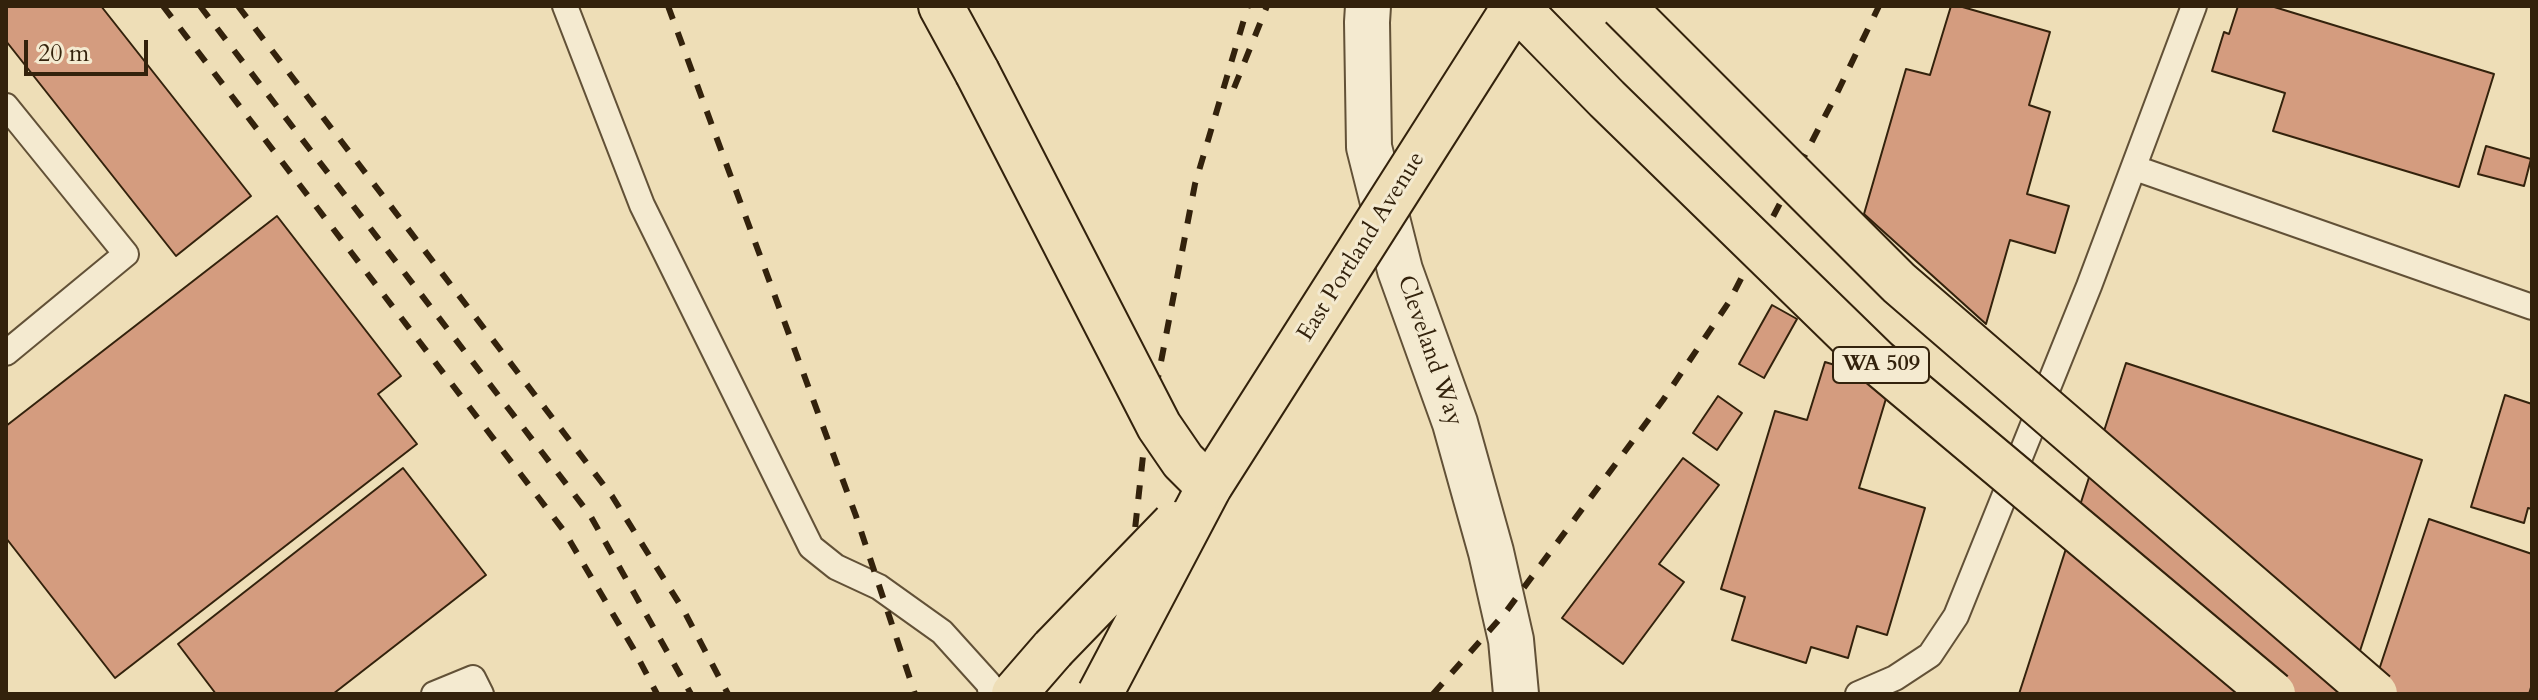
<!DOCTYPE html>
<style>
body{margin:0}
#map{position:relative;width:2538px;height:700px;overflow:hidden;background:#eedeb7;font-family:Cardo,serif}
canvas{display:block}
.frame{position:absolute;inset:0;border:8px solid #33220c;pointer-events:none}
.scale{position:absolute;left:24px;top:40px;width:124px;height:36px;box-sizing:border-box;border:4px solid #33220c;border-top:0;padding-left:10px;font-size:24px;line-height:28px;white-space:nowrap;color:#33220c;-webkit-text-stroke:6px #f4ead0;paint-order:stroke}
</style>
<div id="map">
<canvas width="2538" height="700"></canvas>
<div class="frame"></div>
<div class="scale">20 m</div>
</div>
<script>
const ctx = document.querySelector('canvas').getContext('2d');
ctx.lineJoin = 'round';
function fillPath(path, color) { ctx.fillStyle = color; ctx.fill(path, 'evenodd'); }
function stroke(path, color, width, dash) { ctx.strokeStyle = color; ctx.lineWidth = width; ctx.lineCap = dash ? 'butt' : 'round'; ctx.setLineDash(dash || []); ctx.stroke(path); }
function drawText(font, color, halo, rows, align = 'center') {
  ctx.font = font + ' Cardo,serif'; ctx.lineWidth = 6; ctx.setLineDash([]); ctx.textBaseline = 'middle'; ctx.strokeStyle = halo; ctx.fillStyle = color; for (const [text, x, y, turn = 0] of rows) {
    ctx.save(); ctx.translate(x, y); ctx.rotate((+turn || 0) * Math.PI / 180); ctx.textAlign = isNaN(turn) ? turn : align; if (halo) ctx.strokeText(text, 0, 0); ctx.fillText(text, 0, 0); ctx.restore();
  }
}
const building = new Path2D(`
 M6,6h95l150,190 -75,60 -170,-215z
 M1951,6h8l91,26 -21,73 21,7 -23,82 42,12 -14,47 -45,-13 -24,84 -122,-110 42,-145 24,6z
 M2238,6h33l223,68 -35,113 -186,-56 12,-38 -73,-22 12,-39 5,2z
 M2486,146l45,13 -7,27 -46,-12z
 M277,216l124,160 -23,18 39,50 -302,234 -109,-140v-112z
 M1772,305l25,14 -33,59 -25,-14z
 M1825,362l66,20 -32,106 66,20 -38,127 -30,-9 -9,32 -37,-11 -5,16 -74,-23 13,-43 -24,-8 54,-178 32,9z
 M2126,363l296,97 -76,234h-327z
 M2505,395l27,9v105l-4,-1 -4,15 -53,-16z
 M1718,396l24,17 -25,37 -24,-17z
 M1683,458l36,27 -60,79 25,18 -61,82 -61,-46z
 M403,468l83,107 -153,119h-117l-38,-50z
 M2429,519l103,35v130l-3,10h-158z`);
fillPath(building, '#d49c7f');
stroke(building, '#33220c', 2);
const service = new Path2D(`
 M565,6l77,199 169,342 25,20 43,20 63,45 47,52 2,10
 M6,106l120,148 -120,99
 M2135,168l397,139
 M434,694l39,-16 8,16
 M1858,694l37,-16 35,-23 26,-39 133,-330 105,-280`);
const minor = new Path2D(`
 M1368,6l-1,16 2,125 31,123 55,153 36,129 20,88 5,54`);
const primary = new Path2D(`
 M1014,694l39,-45`);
const trunk = new Path2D(`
 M941,6l36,66`);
stroke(service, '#625137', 28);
stroke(minor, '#625137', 48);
stroke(primary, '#33220c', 48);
stroke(trunk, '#33220c', 48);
stroke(service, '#f4ead0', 24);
stroke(minor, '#f4ead0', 44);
stroke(primary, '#eedeb7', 44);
stroke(trunk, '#eedeb7', 44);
stroke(new Path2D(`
 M163,6l401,525 69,117 24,46
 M200,6l390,509 101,179
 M238,6l374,490 72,115 44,83
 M668,6l188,510 59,178
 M1234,88l33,-82
 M1117,694l26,-238 52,-272 53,-178
 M1433,694l72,-81 158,-213 66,-98 110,-213 40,-83`), '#33220c', 6, [14, 14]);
const primaryBridge = new Path2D(`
 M1053,649l121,-125
 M1100,694l109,-207 306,-481`);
const trunkBridge = new Path2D(`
 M1516,6l91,93 269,262 397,333
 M1622,6l277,277 476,411
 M977,72l182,354 24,35 26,26`);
stroke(primaryBridge, '#33220c', 48, []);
stroke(trunkBridge, '#33220c', 48, []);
stroke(primaryBridge, '#eedeb7', 44);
stroke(trunkBridge, '#eedeb7', 44);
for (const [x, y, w] of [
 [1881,365,96]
]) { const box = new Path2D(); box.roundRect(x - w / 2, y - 18, w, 36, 6); ctx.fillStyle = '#f4ead0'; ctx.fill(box); stroke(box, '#33220c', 2); }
drawText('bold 22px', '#33220c', null, [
 ["WA 509",1881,365]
]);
drawText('24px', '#33220c', '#f4ead0', [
 ["East Portland Avenue",1362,247,-58],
 ["Cleveland Way",1429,351,71]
]);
</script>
